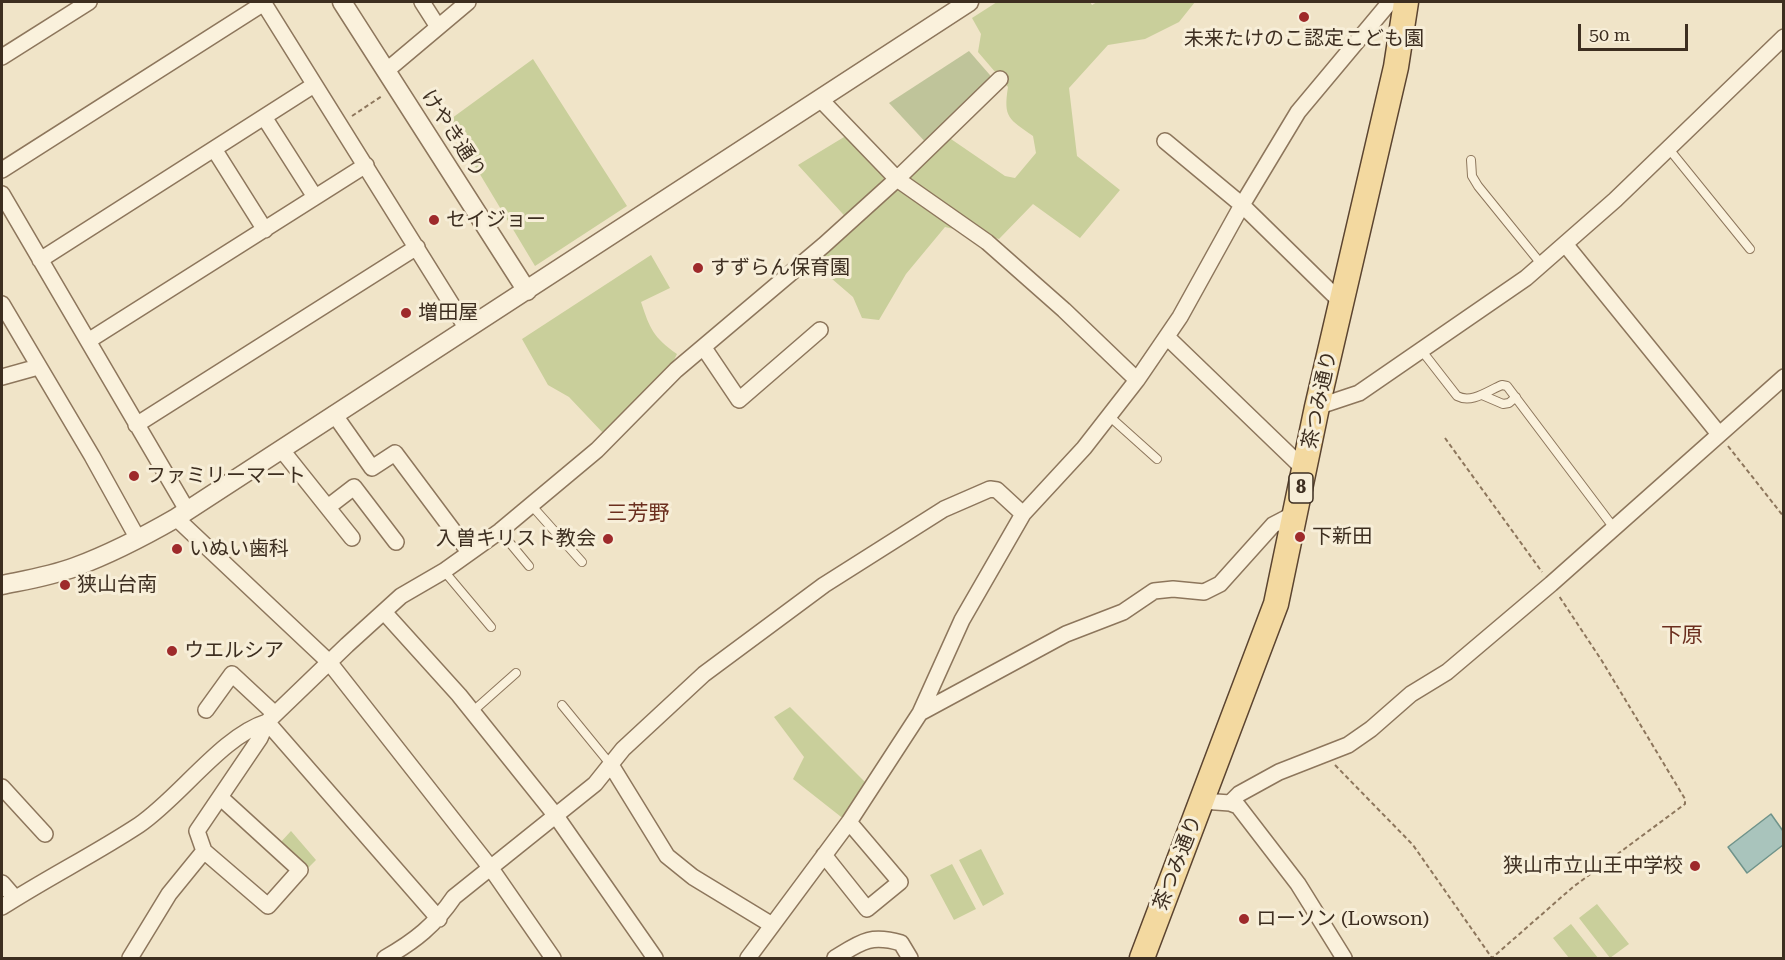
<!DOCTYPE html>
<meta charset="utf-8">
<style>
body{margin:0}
#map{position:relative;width:1785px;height:960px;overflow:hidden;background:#f0e4c8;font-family:"Roboto Serif",serif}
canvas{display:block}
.frame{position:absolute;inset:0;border:3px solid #3d2e20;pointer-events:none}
.scale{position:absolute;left:1578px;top:24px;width:110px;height:27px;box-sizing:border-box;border:3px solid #3d2e20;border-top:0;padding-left:8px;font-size:18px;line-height:21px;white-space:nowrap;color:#3d2e20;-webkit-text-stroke:4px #f7eed8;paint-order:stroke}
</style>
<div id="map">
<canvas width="1785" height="960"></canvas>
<div class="frame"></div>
<div class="scale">50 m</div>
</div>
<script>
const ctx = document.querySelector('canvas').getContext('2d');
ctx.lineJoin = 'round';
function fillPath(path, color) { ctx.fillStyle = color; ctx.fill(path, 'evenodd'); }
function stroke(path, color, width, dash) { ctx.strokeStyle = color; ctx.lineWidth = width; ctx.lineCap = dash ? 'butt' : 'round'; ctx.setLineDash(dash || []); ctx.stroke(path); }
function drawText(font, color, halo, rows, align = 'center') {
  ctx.font = font + ' "Roboto Serif","Noto Sans JP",serif'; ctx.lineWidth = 6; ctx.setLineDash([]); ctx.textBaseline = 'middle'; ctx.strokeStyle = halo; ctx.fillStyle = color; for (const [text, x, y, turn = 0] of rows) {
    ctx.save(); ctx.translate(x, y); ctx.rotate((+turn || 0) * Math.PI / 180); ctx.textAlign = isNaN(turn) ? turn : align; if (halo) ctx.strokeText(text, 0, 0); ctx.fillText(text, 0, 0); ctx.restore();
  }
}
fillPath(new Path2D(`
 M997,2h93l2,3 5,-3h98l-16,20 -34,17 -37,6 -39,43 8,68 43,34 -40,48 -47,-34 -34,35 -54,-12 -39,47 -27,46 -17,-2 -9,-21 -43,-37 42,-36 -54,-59 51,-31 49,52 50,-49 57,39 10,2 21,-25 -3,-17c-24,-17 -30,-18 -25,-49l-30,-35 3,-18 -9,-16z
 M533,59l94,147 -92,60 -87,-145z
 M651,255l19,33 -29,14c9,27 12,35 36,52l-5,10 -69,69 -34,-36 -21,-12 -26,-46z
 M790,707l79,79 -24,34 -52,-41 11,-22 -30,-40z
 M291,831l25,29 -9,9 -28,-25z
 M981,849l23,45 -21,12 -24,-46z
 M952,864l24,45 -22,11 -24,-45z
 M1597,904l32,40 -19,14 -31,-40z
 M1571,924l27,34h-29l-16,-20z`), '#c9cf9b');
fillPath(new Path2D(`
 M969,51l27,31 -67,64 -40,-43z`), '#bfc49a');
const water = new Path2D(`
 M1771,814l12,17v14l-36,28 -19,-26z`);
fillPath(water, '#a9c4bc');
stroke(water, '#6f938a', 1.5);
const service = new Path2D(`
 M1669,149l81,100
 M1471,160l1,16 6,10 64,79
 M1422,351l35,45c15,8 32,-6 45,-11l5,1 107,142
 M1482,395l21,9 6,-1 7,-6
 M1109,416l48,43
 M532,506l50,56
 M500,531l29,35
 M444,571l47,56
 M562,705l49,60
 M472,712l44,-39`);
const minor = new Path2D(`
 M263,2l204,327
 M422,2l16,25
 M2,57l87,-55
 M386,71l82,-69
 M820,99l77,80 90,63 77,68 73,70
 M264,117l51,80
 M1165,141l77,64 99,97
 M214,149l51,81
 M2,170l262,-167
 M2,194l185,316
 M1565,244l154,190
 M40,260l274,-175
 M2,304l90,152 46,83
 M1167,337l138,133
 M88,341l278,-176
 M704,348l35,52 81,-70
 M2,377l36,-10
 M1317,407l42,-14 167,-115 89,-78 169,-163
 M334,414l38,54 23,-15 74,99
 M136,425l281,-178
 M281,449l71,89
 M328,507l26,-20 42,55
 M176,518l153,144 161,205 63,91
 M384,612l75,83 97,121 99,142
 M206,710l26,-36 43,40
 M920,713l146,-79 57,-22 31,-21 19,-2 31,3 16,-8 53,-59 23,-12
 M267,722l172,197
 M611,765l56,91 26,21 79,48
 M2,787l43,47
 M1202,801l28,2 8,3 60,78 46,74
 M1230,803l9,-9 40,-22 69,-27 23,-16 40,-35 36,-22 104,-88 233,-207
 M204,851l64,55 32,-36 -80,-73
 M824,855l43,54 33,-27 -51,-60
 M2,883l13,15
 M2,907c45,-29 93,-53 137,-82 41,-28 83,-89 128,-103
 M130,958l39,-64 35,-43 -7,-20 63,-93 7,-16 80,-77 54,-49 43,-25 56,-40 97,-81 79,-80 148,-125 73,-66 103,-100
 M385,958c30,-17 50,-33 69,-61l141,-113 28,-35 81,-75 120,-89 120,-76 46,-20 7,1 26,24
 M748,958l101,-136 71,-109 42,-93 61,-106 61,-66 53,-68 43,-63 62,-112 56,-93 92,-110
 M835,958c26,-16 35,-24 66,-15l9,15`);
const tertiary = new Path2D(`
 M342,2l185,289
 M2,585c24,-5 49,-9 73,-18 35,-13 68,-30 101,-49l793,-516`);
const primary = new Path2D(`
 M1142,958l134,-354 41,-197 79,-340 10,-65`);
stroke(service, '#8d765c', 10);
stroke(minor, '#8d765c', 18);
stroke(tertiary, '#8d765c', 21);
stroke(primary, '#5b4430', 27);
stroke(new Path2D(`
 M352,116l30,-20
 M1445,438l97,134
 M1728,446l56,71
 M1335,765l78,80 79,113 81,-71 112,-83v-5l-83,-138 -43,-65`), '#8d765c', 2, [4.5, 3]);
stroke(service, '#faf1dc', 8);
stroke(minor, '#faf1dc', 15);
stroke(tertiary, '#faf1dc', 18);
stroke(primary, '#f3d9a0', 24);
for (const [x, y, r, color] of [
 [1304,17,6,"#9e2a2b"],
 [434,220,6,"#9e2a2b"],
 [698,268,6,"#9e2a2b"],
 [406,313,6,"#9e2a2b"],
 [134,476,6,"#9e2a2b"],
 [1300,537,6,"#9e2a2b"],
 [608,539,6,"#9e2a2b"],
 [177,549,6,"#9e2a2b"],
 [65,585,6,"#9e2a2b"],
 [172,651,6,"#9e2a2b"],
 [1695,866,6,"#9e2a2b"],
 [1244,919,6,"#9e2a2b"]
]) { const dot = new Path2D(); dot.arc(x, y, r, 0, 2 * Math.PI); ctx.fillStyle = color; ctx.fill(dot); stroke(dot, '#f7eed8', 2); }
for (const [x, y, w] of [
 [1301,488,24]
]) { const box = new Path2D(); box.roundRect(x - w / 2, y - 15, w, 30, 4.5); ctx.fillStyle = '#f7eed8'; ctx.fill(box); stroke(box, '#3d2e20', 1.5); }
drawText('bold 18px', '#3d2e20', null, [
 ["8",1301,488]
]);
drawText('20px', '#3d2e20', '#f7eed8', [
 ["未来たけのこ認定こども園",1304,39,"center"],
 ["セイジョー",446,220],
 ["すずらん保育園",710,268],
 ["増田屋",418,313],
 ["ファミリーマート",146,476],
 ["下新田",1312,537],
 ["入曽キリスト教会",596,539,"right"],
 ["いぬい歯科",189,549],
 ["狭山台南",77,585],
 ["ウエルシア",184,651],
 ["狭山市立山王中学校",1683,866,"right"],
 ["ローソン (Lowson)",1256,919]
], 'left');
drawText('20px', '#3d2e20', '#f7eed8', [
 ["けやき通り",453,134,57],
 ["茶つみ通り",1320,400,-78],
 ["茶つみ通り",1178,863,-69]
]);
drawText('21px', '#6b2e1e', '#f7eed8', [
 ["三芳野",638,514],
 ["下原",1682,636]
]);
</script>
